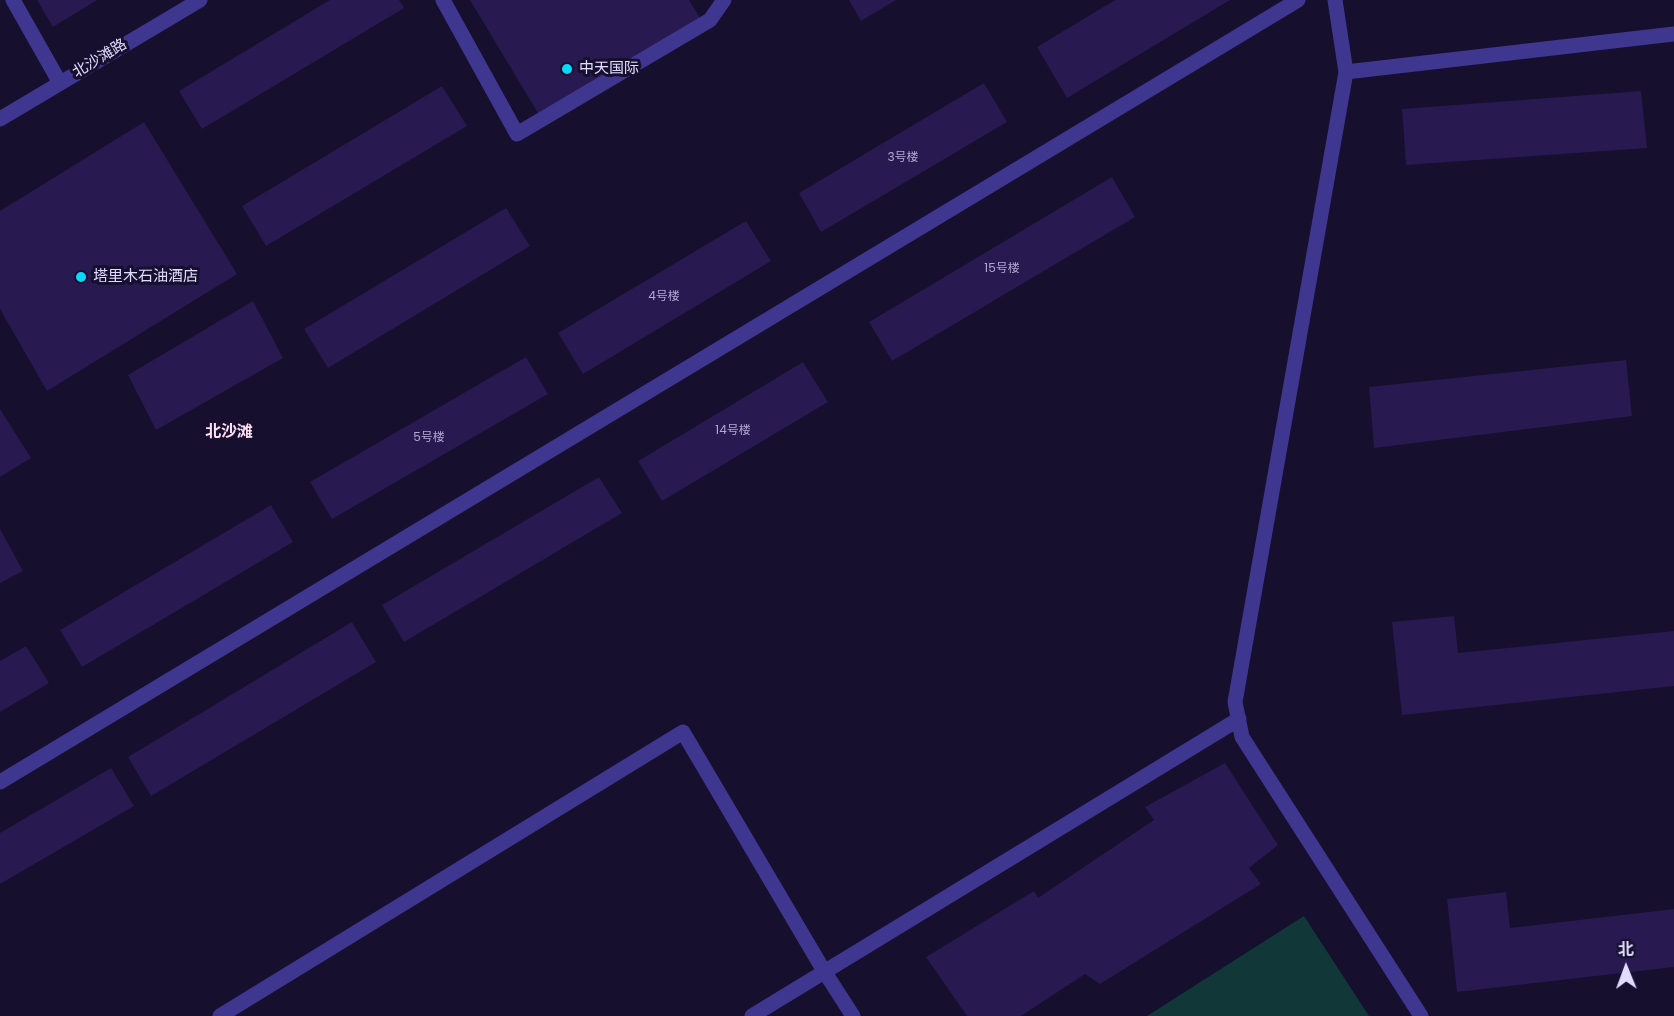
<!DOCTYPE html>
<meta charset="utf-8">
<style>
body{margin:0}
#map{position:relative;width:1674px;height:1016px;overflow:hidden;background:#160f2d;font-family:Poppins,"Noto Sans SC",sans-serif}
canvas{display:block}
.north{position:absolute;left:1596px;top:938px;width:60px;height:60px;-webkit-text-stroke:4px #160f2d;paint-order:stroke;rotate:359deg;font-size:16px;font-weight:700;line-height:24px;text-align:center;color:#e1dbff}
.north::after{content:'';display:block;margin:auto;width:21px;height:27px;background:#e1dbff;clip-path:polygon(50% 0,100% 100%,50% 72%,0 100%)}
</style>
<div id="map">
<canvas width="1674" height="1016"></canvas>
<div class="north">北</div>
</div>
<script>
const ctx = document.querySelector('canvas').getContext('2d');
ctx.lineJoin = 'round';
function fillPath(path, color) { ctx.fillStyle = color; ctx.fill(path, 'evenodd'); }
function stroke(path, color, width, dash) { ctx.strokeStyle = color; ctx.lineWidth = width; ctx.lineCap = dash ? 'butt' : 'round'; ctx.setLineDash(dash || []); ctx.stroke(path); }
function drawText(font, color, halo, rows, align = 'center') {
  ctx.font = font + ' Poppins,"Noto Sans SC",sans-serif'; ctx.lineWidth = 6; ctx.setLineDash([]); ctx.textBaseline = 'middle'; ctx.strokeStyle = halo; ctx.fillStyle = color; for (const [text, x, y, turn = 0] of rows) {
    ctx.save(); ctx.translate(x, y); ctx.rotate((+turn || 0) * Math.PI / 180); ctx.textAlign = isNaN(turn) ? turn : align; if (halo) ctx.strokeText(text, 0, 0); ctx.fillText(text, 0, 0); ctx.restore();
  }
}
fillPath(new Path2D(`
 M1304,916l65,100h-222z`), '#123738');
fillPath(new Path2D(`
 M37,0h60l-44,27z
 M330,0h69l5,8 -202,121 -23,-38z
 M470,0h219l13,21 -161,97z
 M849,0h47l-35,21z
 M1115,0h115l-163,98 -30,-51z
 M984,83l23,39 -186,110 -22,-39z
 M442,86l25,40 -201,120 -24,-40z
 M1641,91l6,57 -241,17 -4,-56z
 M144,122l93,152 -190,117 -47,-82v-98z
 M1112,177l23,40 -243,144 -23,-39z
 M506,208l24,38 -202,122 -24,-39z
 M746,221l25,40 -188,113 -25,-41z
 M253,301l30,57 -127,72 -28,-55z
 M526,357l22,37 -216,125 -22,-37z
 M1626,360l6,56 -258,32 -5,-61z
 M803,362l25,40 -166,99 -24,-40z
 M0,409l31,49 -31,19z
 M599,477l23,36 -218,129 -22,-37z
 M271,505l22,37 -211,125 -22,-37z
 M0,529l23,42 -23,12z
 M1454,616l4,37 216,-22v55l-272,29 -10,-93z
 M352,622l24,40 -225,134 -23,-39z
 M26,646l23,37 -49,29v-51z
 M1225,763l53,82 -29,23 12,16 -161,100 -15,-10 -64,42h-54l-41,-59 108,-66 4,7 116,-78 -9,-13z
 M111,768l23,38 -134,78v-51z
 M1506,892l4,36 164,-19v58l-217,25 -10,-93z`), '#281950');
stroke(new Path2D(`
 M13,0l47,83
 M443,0l74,134 193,-114 14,-20
 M1335,0l11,72 -111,630 7,35 179,279
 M1346,72l328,-38
 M0,119l200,-119
 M0,782l1298,-782
 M220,1016l463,-284 141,239 29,45
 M752,1016l487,-297`), '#3f3690', 15);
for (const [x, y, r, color] of [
 [567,69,6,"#07d8ff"],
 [81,277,6,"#07d8ff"]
]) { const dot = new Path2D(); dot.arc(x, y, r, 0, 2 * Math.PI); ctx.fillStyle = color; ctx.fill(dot); stroke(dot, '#160f2d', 2); }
drawText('12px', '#b3aad3', null, [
 ["3号楼",903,158],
 ["15号楼",1002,269],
 ["4号楼",664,297],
 ["14号楼",733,431],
 ["5号楼",429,438]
]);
drawText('15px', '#e1dbff', '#160f2d', [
 ["北沙滩路",100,59,-31]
]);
drawText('15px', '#e1dbff', '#160f2d', [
 ["中天国际",579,69],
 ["塔里木石油酒店",93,277]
], 'left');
drawText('bold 16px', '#ffddf1', '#160f2d', [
 ["北沙滩",229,433]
]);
</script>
